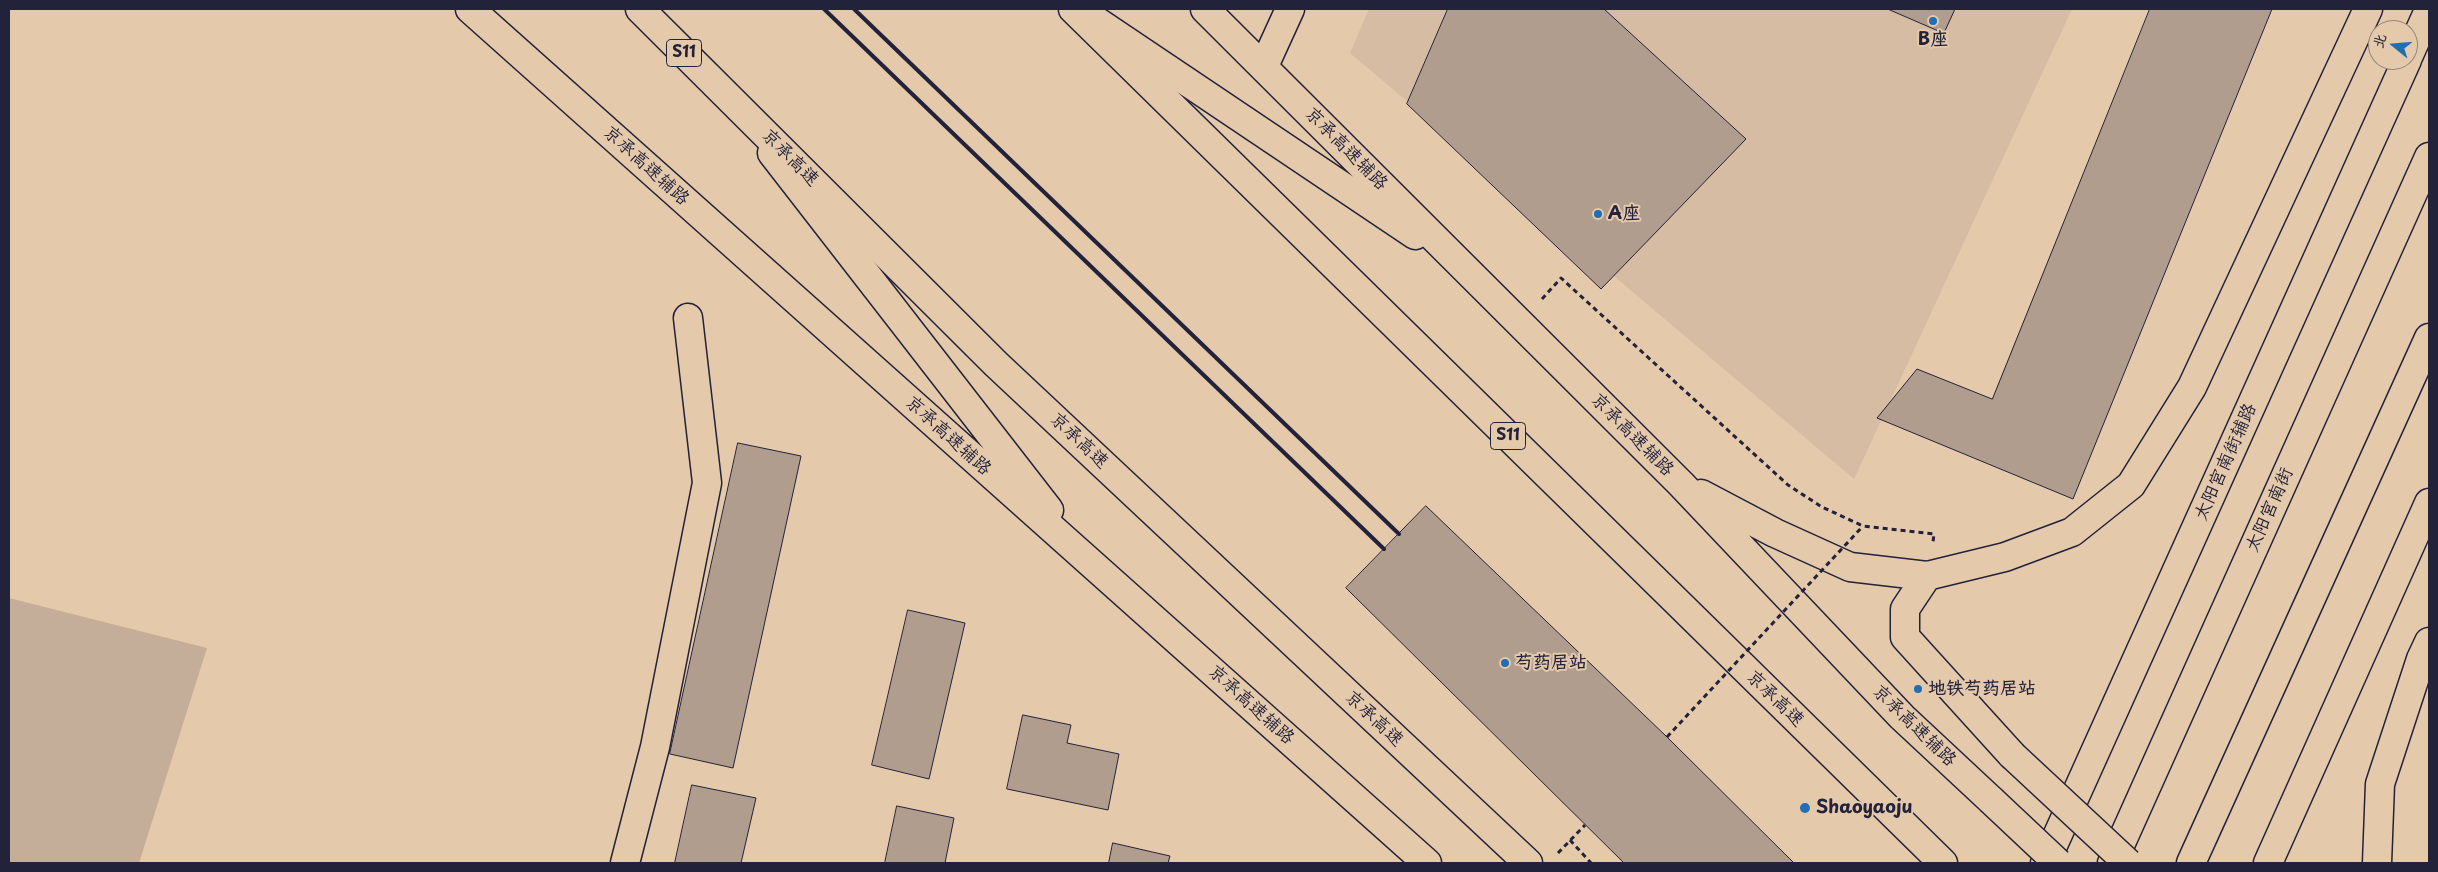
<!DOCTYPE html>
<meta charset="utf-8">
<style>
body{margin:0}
#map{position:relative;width:2438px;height:872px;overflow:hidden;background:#e4c9ab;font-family:"Playpen Sans","LXGW WenKai TC",sans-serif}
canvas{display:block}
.frame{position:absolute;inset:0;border:10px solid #22223b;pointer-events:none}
.north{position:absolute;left:2368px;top:20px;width:50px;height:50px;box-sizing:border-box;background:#e4c9ab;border:1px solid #96867e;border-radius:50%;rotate:287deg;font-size:14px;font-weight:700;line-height:20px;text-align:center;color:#22223b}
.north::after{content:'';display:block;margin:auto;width:18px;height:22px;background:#1f6fb2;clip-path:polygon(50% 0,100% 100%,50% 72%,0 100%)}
</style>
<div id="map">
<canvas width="2438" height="872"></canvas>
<div class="frame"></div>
<div class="north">北</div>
</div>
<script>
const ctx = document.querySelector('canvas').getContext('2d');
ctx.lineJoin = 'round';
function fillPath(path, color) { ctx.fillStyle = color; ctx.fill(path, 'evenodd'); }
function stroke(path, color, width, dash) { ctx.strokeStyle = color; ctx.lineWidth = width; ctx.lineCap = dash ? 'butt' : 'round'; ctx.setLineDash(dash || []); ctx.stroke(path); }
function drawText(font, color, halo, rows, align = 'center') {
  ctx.font = font + ' "Playpen Sans","LXGW WenKai TC",sans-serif'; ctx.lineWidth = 4; ctx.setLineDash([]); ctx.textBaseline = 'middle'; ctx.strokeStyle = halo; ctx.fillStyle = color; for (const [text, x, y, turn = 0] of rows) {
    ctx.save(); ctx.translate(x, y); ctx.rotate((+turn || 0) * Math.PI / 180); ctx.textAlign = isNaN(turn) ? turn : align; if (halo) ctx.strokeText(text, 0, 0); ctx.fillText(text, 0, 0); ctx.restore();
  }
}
fillPath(new Path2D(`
 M1369,9h703l-218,470 -504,-426z`), '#d5bca2');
fillPath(new Path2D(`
 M9,598l198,50 -68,215h-130z`), '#c5ae99');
const building = new Path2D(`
 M1448,9h156l142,130 -145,150 -194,-185z
 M1888,9h67l-11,24z
 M2150,9h122l-199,490 -196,-81 40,-49 75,30z
 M738,443l63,13 -68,312 -63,-14z
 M1426,506l241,231 127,126h-170l-278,-275z
 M908,610l57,13 -36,156 -57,-14z
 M1023,715l48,10 -4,18 52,11 -11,56 -101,-21z
 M692,785l64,13 -15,65h-66z
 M897,806l57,12 -9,45h-60z
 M1113,843l57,13 -2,7h-59z`);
fillPath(building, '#b19d8e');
stroke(building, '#22223b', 1);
const minor = new Path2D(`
 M470,9l957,854
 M1205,9l476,475 221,233 89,83
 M1092,18l323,217
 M2408,57l21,-47
 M1264,66l26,-57
 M772,153l277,357
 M1701,494l74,39 75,34 77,9 78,-19 67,-25 59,-47 61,-98 176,-378
 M1927,576l-22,33v28l107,118
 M625,863l30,-116 52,-264 -19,-165
 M2045,863l362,-803
 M2268,863l161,-360
 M2377,863l3,-79 41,-125 8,-17`);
const major = new Path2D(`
 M2112,863l317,-706
 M2191,863l238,-525`);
const highway = new Path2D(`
 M640,9l356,355 532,499
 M1073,9l870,854`);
stroke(minor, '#22223b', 31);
stroke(major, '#22223b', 31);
stroke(highway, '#22223b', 31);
stroke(new Path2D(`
 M1542,299l19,-21 227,207 34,22 41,19 71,8 -1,8
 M1570,840l21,23
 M1558,853l27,-28`), '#22223b', 3, [5, 4]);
stroke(minor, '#e4c9ab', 28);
stroke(major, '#e4c9ab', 28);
stroke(highway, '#e4c9ab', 28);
stroke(new Path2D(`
 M824,9l560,540
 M854,9l545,525`), '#22223b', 4);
const minorBridge = new Path2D(`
 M2012,755l116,108
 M1991,800l67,63`);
stroke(minorBridge, '#22223b', 31, []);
stroke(new Path2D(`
 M1667,737l196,-211`), '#22223b', 3, [5, 4]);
stroke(minorBridge, '#e4c9ab', 28);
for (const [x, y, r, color] of [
 [1933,21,5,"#1f6fb2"],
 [1598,214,5,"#1f6fb2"],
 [1505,663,5,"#1f6fb2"],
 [1918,689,5,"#1f6fb2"],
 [1805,808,6,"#1f6fb2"]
]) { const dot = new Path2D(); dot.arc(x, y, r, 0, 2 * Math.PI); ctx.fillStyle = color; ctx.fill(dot); stroke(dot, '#e4c9ab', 2); }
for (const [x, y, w] of [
 [684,53,35],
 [1508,436,35]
]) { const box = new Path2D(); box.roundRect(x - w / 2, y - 13.5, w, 27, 4); ctx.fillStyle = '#e4c9ab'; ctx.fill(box); stroke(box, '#22223b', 1); }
drawText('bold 16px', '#22223b', null, [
 ["S11",684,53],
 ["S11",1508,436]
]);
drawText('bold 18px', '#22223b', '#e4c9ab', [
 ["B座",1933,40,"center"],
 ["A座",1608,214],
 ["芍药居站",1515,663],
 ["地铁芍药居站",1928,689],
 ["Shaoyaoju",1816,808]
], 'left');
drawText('18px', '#22223b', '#e4c9ab', [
 ["京承高速辅路",1346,149,45],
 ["京承高速",790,158,45],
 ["京承高速辅路",646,166,42],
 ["京承高速辅路",1632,435,45],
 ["京承高速辅路",948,436,42],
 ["京承高速",1079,441,43],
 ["太阳宫南街辅路",2226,462,-66],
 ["太阳宫南街",2270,510,-66],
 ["京承高速",1775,699,44],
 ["京承高速辅路",1251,705,42],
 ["京承高速",1374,719,43],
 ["京承高速辅路",1914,726,44]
]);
</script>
